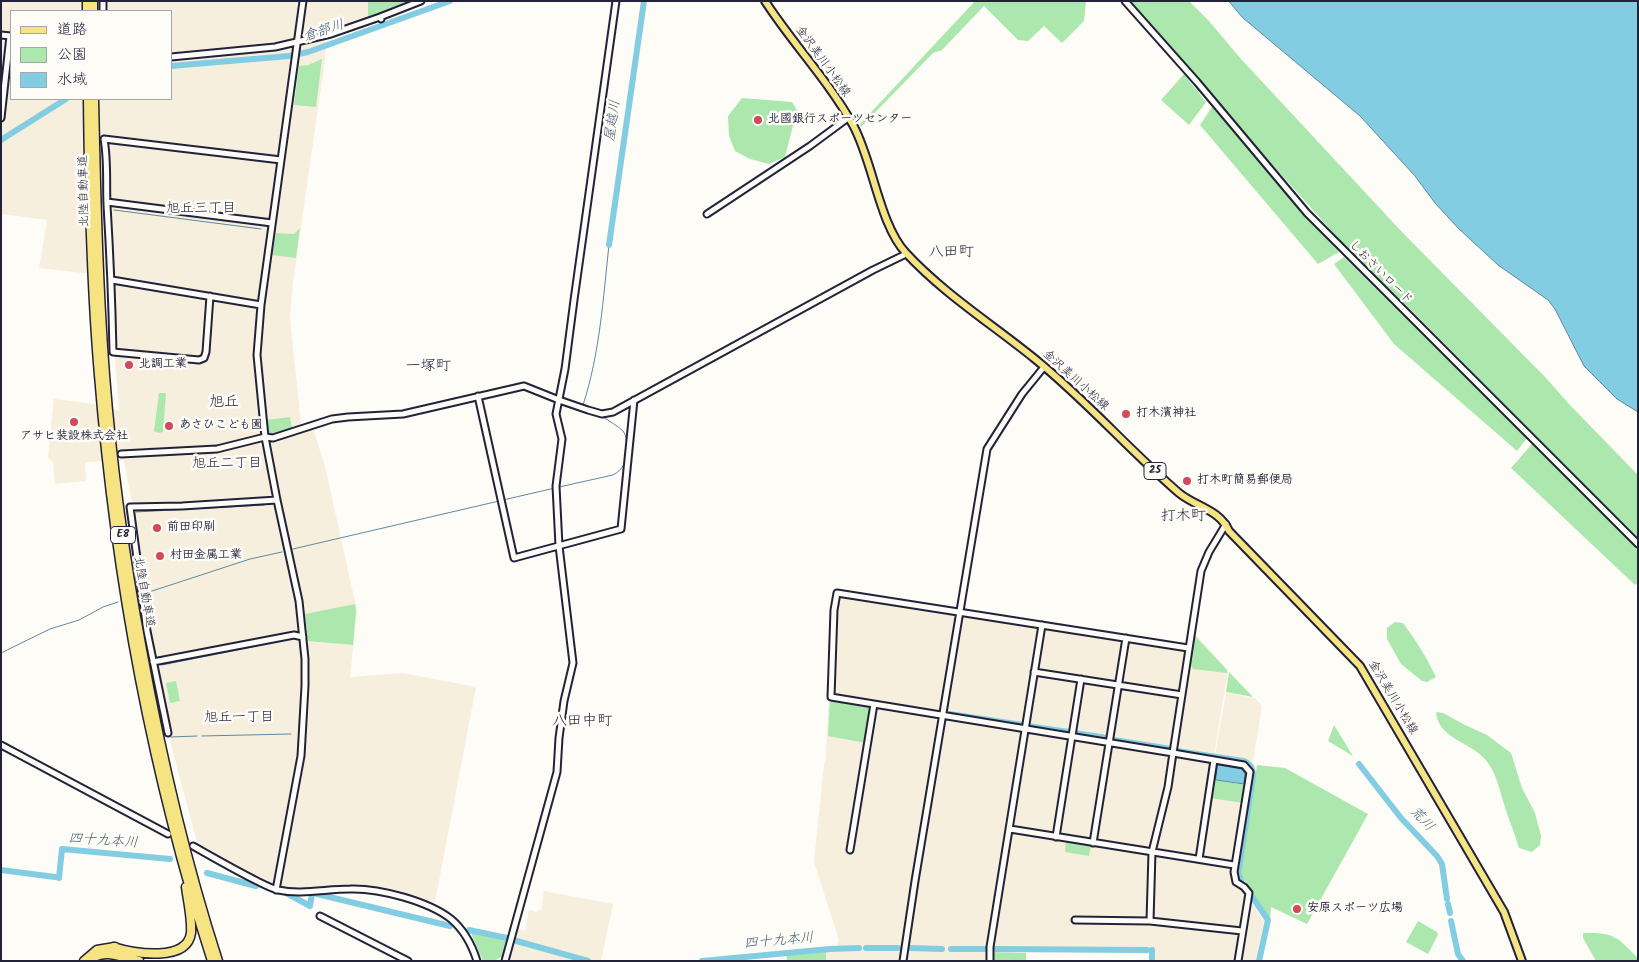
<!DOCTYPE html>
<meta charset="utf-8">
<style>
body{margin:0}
#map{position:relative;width:1639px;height:962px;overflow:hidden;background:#fdfcf7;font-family:Kalam,"Klee One",sans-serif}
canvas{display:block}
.frame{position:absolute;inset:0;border:2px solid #22223b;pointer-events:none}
.legend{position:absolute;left:10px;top:10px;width:162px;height:90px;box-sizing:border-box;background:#fdfcf7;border:1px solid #a5a5ac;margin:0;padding:6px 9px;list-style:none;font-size:15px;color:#22223b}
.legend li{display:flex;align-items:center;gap:10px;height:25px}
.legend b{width:25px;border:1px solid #a5a5ac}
</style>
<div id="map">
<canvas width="1639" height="962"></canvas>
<div class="frame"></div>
<ul class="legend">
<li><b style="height:6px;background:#f6e381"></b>道路</li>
<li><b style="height:14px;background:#ace8ad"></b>公園</li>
<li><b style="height:14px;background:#83cde3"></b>水域</li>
</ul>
</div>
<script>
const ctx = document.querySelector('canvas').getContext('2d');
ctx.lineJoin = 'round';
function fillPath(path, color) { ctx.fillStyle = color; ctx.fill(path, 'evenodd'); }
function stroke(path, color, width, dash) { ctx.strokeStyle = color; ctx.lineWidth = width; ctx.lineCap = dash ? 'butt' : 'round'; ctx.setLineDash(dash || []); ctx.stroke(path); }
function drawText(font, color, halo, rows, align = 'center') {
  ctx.font = font + ' Kalam,"Klee One",sans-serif'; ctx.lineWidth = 5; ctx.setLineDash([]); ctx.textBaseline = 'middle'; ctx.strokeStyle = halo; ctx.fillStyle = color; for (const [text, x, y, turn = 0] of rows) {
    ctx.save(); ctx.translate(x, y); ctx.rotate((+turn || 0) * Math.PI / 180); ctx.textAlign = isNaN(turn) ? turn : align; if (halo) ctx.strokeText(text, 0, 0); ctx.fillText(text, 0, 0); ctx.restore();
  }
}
fillPath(new Path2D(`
 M1,1h429l-104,37 -1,22 -32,222 -3,36 11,105 2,7 8,-2 2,1 12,37 32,145 -7,66 53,-4 73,14 -41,215 -71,-17 -50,3h-35l-40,-20 -42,-26 -27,-101v-14l-12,-59 -4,-10 -10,-54 2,-8 -13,-81v-13l-2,-3 -7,-39 -39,2 1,19 -31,3 -2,-22 -5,-4 6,-59 41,5 24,7 -5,-64v-67l-3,-6 -28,-1 -44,-5 8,-48 -46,-6zM11,11h160v88h-160z
 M835,592l354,58 3,-16 4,1 32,35 -15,91 29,6 6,7 -15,96 8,17 23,34 -8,40h-105l-1,-7 -161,-4v11h-203v-6l49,-5 4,-10 -25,-78 10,-98 2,-6 6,-148z
 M1226,693l29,5 7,8 -9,55 -38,-6z
 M544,891l69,13 -12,57h-94l9,-32 9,2 4,-21 9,2v-2h3z`), '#f7efdd');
fillPath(new Path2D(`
 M368,1h46l-46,16z
 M975,1h111l-2,20 -22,22 -18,-17 -16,15 -10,-1 -34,-34 -42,44 -9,3 -72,74 -1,-3z
 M1129,1h60l20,20 32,38 161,173 144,146 23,26 69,71v64l-226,-228 -68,-66 -123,-138 -65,-77z
 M322,59l-6,48 -22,-2 5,-39 9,-1z
 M1184,74l22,28 -17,23 -28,-25z
 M742,98l50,4 5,8 -12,47 -16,7 -19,-5 -15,-8 -6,-15 -1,-20z
 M1212,107l127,145 -21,12 -118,-139z
 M300,228l-4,30 -24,-3 4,-22 18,1z
 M1344,257l183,181 -10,13 -123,-107 -60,-80z
 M159,393h7l-3,39 -5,1 -4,-2z
 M290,417l2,11 -22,7 -2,-1 -2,-14z
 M1532,444l106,106v32l-3,3 -124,-117z
 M355,604l1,8 -3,33 -45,-4 -3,-27z
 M1395,622l8,1c13,17 24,35 33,54l-9,5 -5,-1 -21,-17 -14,-25v-11z
 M1196,637l31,33v3l-34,-4 -3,-5 3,-25z
 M1229,672l24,25 -27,-5z
 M176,681l4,20 -10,2 -4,-20z
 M830,699l43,7 -7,37 -38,-7z
 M1436,712l7,1 22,12 22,10 24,18 11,35 13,25 6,23 -1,9 -8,7 -13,-4c-4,-15 -11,-29 -15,-44 -5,-16 -8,-33 -20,-46 -15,-16 -46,-20 -48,-46z
 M1334,725l19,31 -25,-15z
 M1257,765l28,3 83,46 -61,110 -36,-17 -1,13 -30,-46z
 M1213,780l33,5 -3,18 -33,-5z
 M1066,841l25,4 -2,11 -24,-4z
 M1418,921l19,11 1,3 -10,19 -22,-12z
 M470,931l36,10 -3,15 -9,5h-11z
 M1583,933c32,-1 34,4 55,25v3h-42l-13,-23z
 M826,950v11h-39v-6z
 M993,952l33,1v8h-33z`), '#ace8ad');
const water = new Path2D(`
 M1229,1h409v411l-21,-13 -33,-33 -29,-57 -7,-9 -50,-35 -40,-37 -23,-25 -20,-27 -55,-60 -117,-98z
 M1218,765l24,4 3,5 -1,10 -28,-4z`);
fillPath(water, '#83cde3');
stroke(water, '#5c89a0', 1);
stroke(new Path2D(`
 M106,1v10
 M114,210l147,19
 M583,405c17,-52 20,-106 26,-160
 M559,487l54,-12c5,-3 9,-6 11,-11 2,-8 5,-26 -1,-33 -5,-5 -14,-10 -20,-14
 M503,500l52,-12
 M136,512l128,-7
 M293,549l206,-48
 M146,593l104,-34 32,-7
 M1,653l49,-24 29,-9 24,-13 15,-5
 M162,665l129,-26
 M202,736l89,-2
 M171,737l26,-1`), '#5c89a0', 1);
stroke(new Path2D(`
 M171,66l118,-10 19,-4 142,-51
 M1,140l65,-41
 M609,245l35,-244
 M949,714l74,11
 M1027,726l42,6
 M1074,733l34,5
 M1114,740l57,9
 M1177,751l66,10c7,2 10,8 10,15l-14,92 -1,5 3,8
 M1359,764l42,54 36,38 5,8 5,35
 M1,870l54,7
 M207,873l49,13
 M59,878l3,-29 108,10
 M286,893l24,13 2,-12
 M317,894l133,32
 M1253,898l15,22 -9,41
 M1448,904l2,9
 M1451,921l7,33 5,7
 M469,930l38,8
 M513,940l75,21
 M866,948h32
 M911,948l31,1
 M951,949h35
 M993,949l154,1
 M1152,950v11
 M702,961l128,-12 29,-1`), '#83cde3', 6);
const tertiary = new Path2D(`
 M1125,1l72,81 110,131 331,331
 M103,11v-10
 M380,17l41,-16
 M1,35l10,1
 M171,57l104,-10 56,-13 49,-17 1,2
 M1,118l9,-82
 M107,202l165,21
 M707,214l103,-68 38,-28
 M112,280l149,25
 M210,296l-4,56 -2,6 -5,2 -86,-8c-1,-50 -3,-98 -6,-147 -1,-22 1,-44 -3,-66l177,21
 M478,396l36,162 107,-29 13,-129
 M121,454l96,-5 48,-12 8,1 59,-19 16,-2 55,-3 121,-28 35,14 29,10 14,4 11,-2 260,-142 33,-16
 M1226,524l-17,28 -8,19 -28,182 71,12 6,7 -16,100 2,10 8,5 5,6 -11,68
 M153,662l141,-27 9,2
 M1034,672l148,23
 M168,733l-21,-102 -17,-124 52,-1 95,-6
 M1,745l167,89
 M1010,829l224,36
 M1056,837l25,-158
 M1093,843l33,-205
 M193,846c21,12 42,24 64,35 6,3 13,7 21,9 23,5 48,-1 72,-1 29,-1 78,12 101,30 13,11 21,26 26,42
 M850,850l24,-146
 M1199,859l15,-99
 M276,890l25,-134 4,-70v-27l-6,-58 -22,-101 -12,-63 -8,-82 4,-50 42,-304
 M320,916l88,45
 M1075,920l75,1 92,10
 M1150,921l2,-69 16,-65 5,-34 -342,-56 3,-87 3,-17 351,55
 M505,961l52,-189 2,-34 5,-37 9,-38 -14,-117 -3,-60 6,-47 -6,-25 9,-45 9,-69 42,-299
 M903,961l12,-80 72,-432 35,-55 22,-27
 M990,961v-14l52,-322`);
const primary = new Path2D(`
 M765,1c27,42 63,79 88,124 20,36 26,99 53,128 38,41 86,71 129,106 51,41 94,91 144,134 17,14 40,16 50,38l131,135 144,246 18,49`);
const motorway = new Path2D(`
 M87,1v10
 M93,1v10
 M88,99c1,92 3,184 11,276 16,198 52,397 113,586
 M94,99c2,92 4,184 11,276 7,92 20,184 37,275 19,104 43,209 76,311
 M113,947c23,7 74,15 78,-14 1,-15 -3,-31 -5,-46
 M93,958c15,-9 31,0 46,3
 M84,961l13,-11 18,-3`);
stroke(tertiary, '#22223b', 9);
stroke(primary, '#22223b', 10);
stroke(motorway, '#22223b', 11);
stroke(tertiary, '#fdfcf7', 5);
stroke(primary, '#f6e381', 6);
stroke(motorway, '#f6e381', 8);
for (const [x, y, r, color] of [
 [758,120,5,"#d1495b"],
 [129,365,5,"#d1495b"],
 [1126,414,5,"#d1495b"],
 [74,422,5,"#d1495b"],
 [169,426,5,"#d1495b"],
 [1187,481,5,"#d1495b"],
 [157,528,5,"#d1495b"],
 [160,556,5,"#d1495b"],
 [1297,909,5,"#d1495b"]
]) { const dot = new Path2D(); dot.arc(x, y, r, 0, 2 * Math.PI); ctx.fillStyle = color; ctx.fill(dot); stroke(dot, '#fdfcf7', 2); }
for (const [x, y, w] of [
 [1155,471,22],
 [123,535,25]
]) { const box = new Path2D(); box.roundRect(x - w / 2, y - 8.5, w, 17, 4); ctx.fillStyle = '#fdfcf7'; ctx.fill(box); stroke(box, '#22223b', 1); }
drawText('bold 11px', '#22223b', null, [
 ["25",1155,471],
 ["E8",123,535]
]);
drawText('12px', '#22223b', '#fdfcf7', [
 ["金沢美川小松線",822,62,54],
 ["北陸自動車道",85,191,-91],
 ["しおさいロード",1380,273,45],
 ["金沢美川小松線",1075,381,42],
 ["北陸自動車道",143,592,80],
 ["金沢美川小松線",1392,698,59]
]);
drawText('bold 12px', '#22223b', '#fdfcf7', [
 ["北國銀行スポーツセンター",768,120],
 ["北調工業",139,365],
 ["打木濱神社",1136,414],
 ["あさひこども園",179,426],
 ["アサヒ装設株式会社",74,437,"center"],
 ["打木町簡易郵便局",1197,481],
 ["前田印刷",167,528],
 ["村田金属工業",170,556],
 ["安原スポーツ広場",1307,909]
], 'left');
drawText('italic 14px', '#445e76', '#fdfcf7', [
 ["倉部川",324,32,-18],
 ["屋越川",614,121,-82],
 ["荒川",1421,820,47],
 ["四十九本川",103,842,4],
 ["四十九本川",779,942,-5]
]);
drawText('14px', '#22223b', '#fdfcf7', [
 ["旭丘三丁目",201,210],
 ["旭丘二丁目",227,465],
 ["旭丘一丁目",239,719]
]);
drawText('15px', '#22223b', '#fdfcf7', [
 ["八田町",951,253],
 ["一塚町",428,367],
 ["旭丘",224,403],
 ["打木町",1183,517],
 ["八田中町",582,722]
]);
</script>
